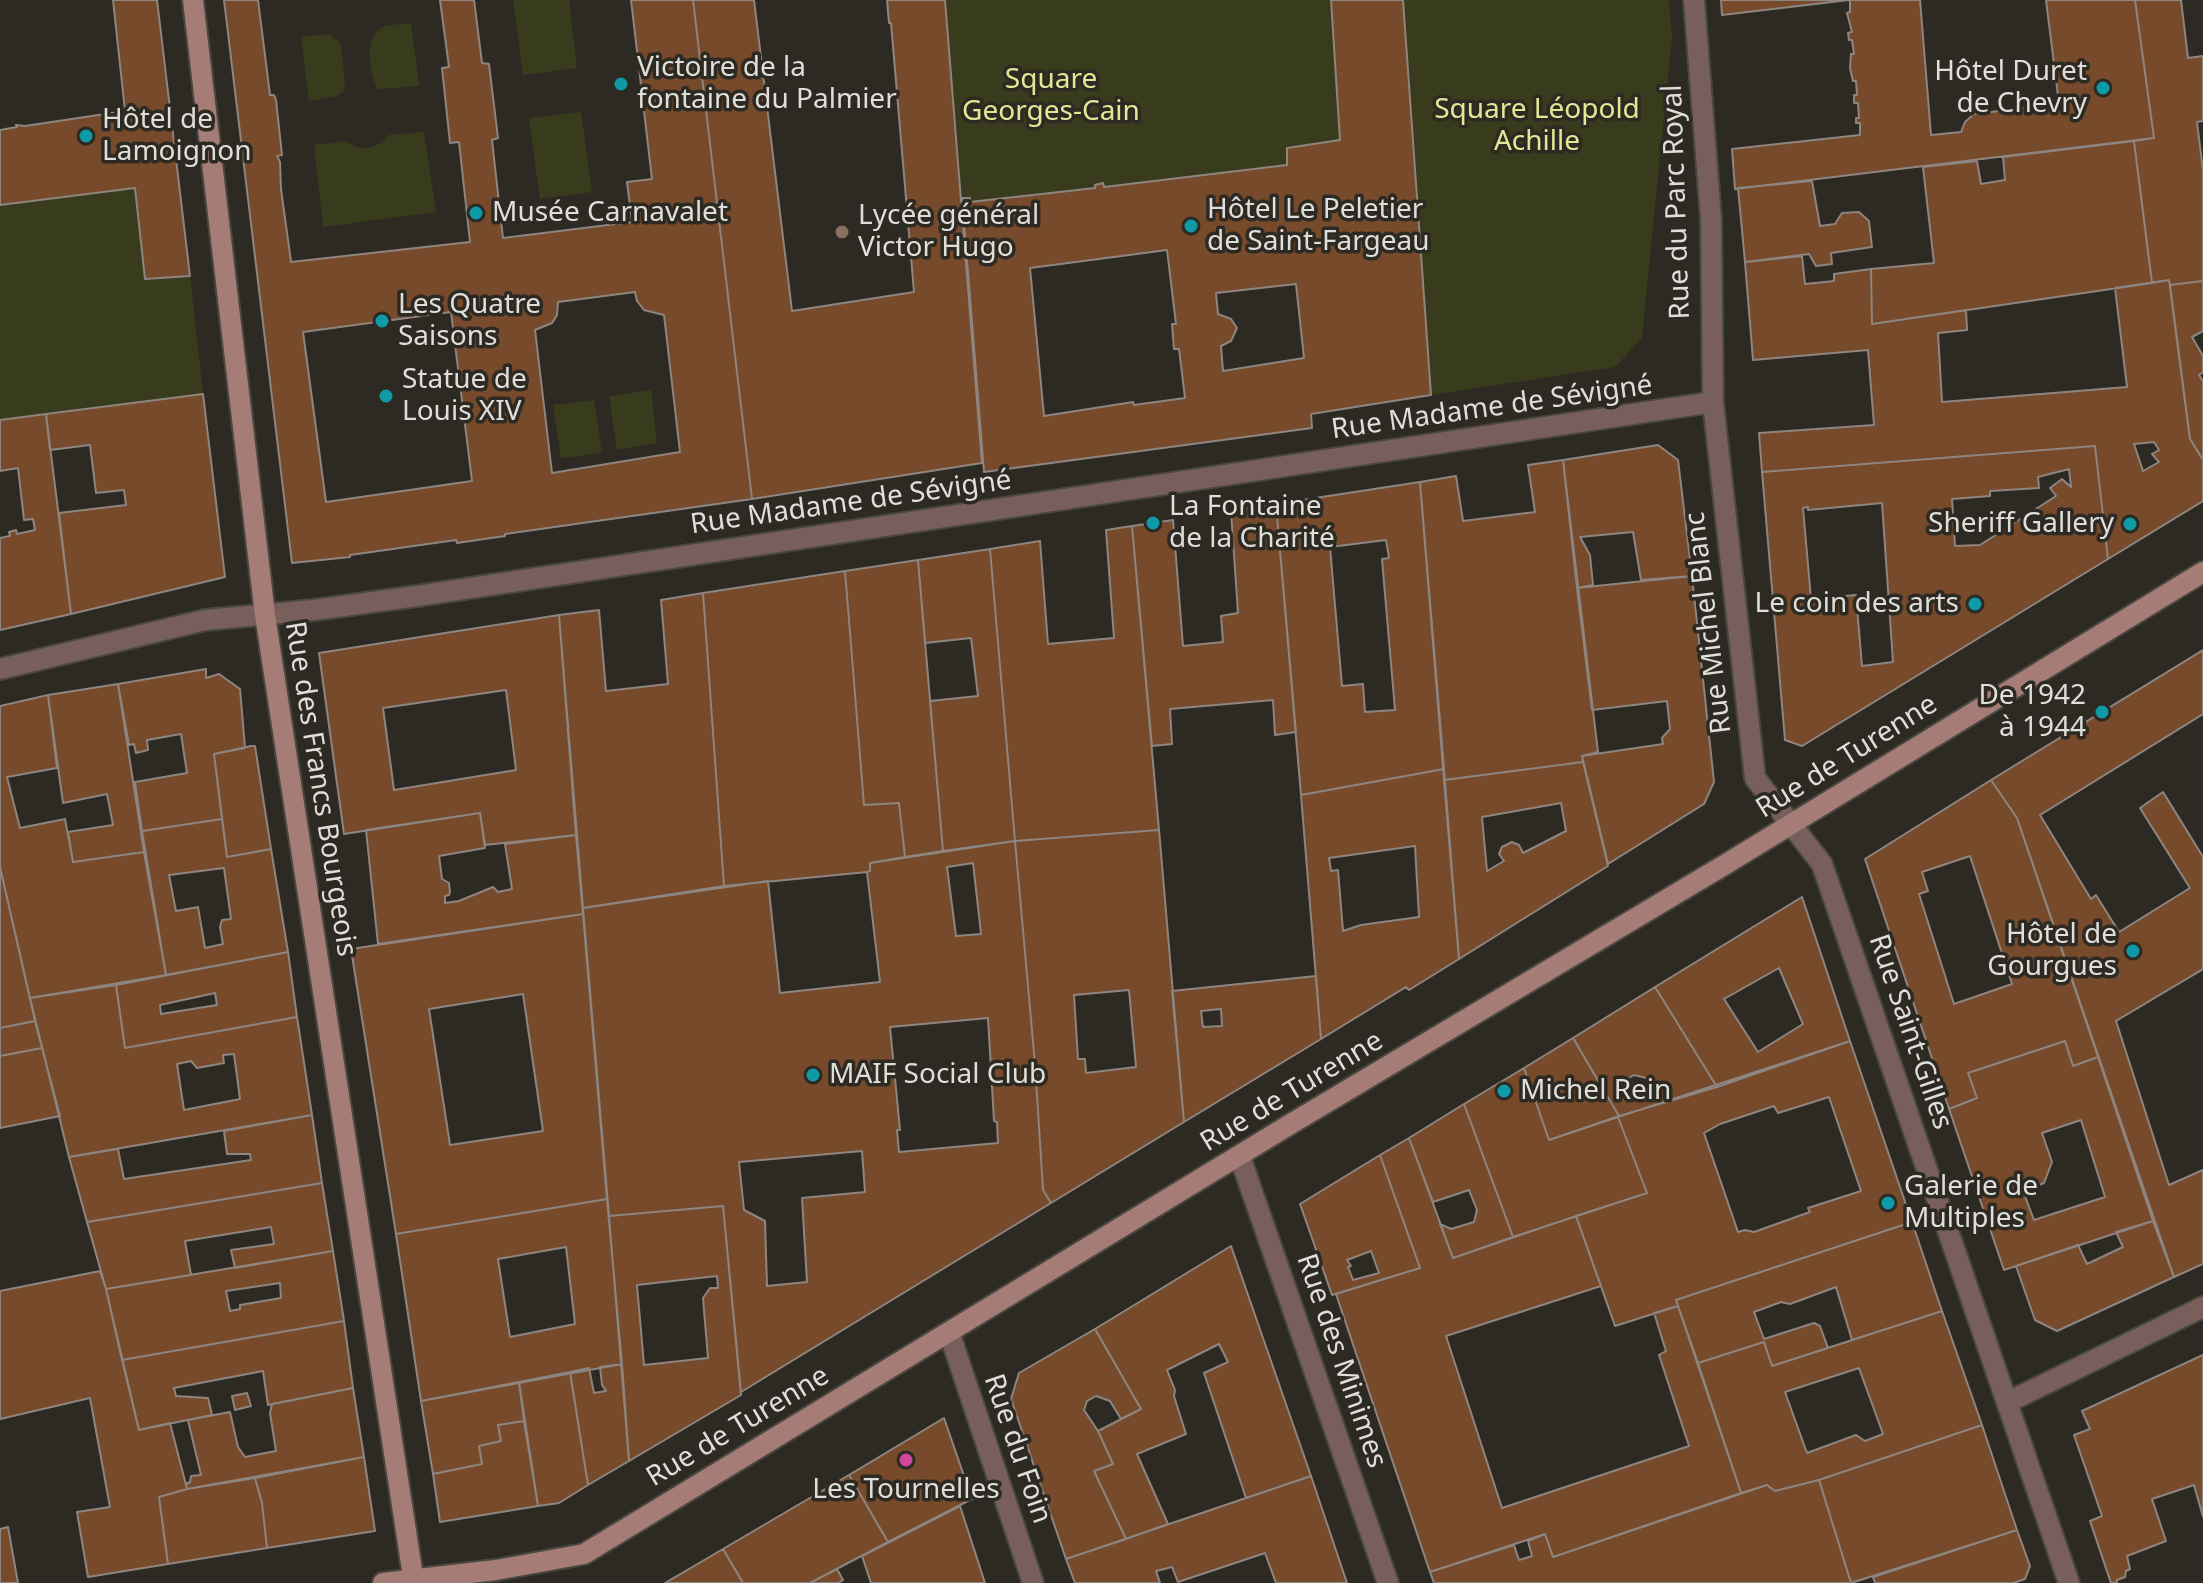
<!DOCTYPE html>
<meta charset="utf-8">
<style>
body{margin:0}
canvas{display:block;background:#2c2a22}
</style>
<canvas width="2203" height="1583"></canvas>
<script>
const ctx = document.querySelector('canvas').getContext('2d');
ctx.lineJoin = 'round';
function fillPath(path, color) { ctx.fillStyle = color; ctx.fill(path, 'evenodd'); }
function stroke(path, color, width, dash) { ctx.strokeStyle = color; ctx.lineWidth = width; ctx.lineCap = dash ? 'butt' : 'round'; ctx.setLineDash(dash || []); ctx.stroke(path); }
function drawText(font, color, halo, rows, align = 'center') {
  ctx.font = font + ' "Noto Sans",sans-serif'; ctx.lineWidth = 7; ctx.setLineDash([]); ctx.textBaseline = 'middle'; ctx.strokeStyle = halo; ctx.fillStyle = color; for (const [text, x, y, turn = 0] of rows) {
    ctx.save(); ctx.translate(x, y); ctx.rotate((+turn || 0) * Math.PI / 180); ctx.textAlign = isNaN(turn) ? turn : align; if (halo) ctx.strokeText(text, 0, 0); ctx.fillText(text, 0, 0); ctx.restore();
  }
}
fillPath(new Path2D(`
 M513,0h56l8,68 -54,7z
 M945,0h386l9,140 -53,8v17l-183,22 -2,-3 -7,1v3l-125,14 -1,-4h-7z
 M1403,0h266l3,38 -30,300 -27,29 -184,28z
 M411,23l8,63 -42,3c-6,-14 -14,-50 3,-60 8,-5 22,-5 31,-6z
 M329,34l12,10 4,38 -2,10 -7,4 -27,5 -8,-64z
 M581,112l11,80 -52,7 -11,-81z
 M424,132l12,80 -113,15 -9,-82 31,-4 11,6 13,1 10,-4 10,-9z
 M135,188l10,90 45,-2 13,118 -203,26v-215z
 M651,390l6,53 -40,7 -8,-54z
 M594,400l8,53 -41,5 -8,-53z`), '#393b1d');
const building = new Path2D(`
 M113,0h44l33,276 -45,3 -10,-91 -135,17v-75l17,-3 -1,-2 9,1 100,-15z
 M224,0h34l12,95h4l2,5 6,55 -5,1 3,6 1,27 10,73 179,-20 -11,-100 -9,1 -8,-75 7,-1 -9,-67h34l8,63 7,1 9,74 -6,2 11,98 129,-16 -5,-40 25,-3 -21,-179h62l59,499 -247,35v2l-48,7 -1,-3 -106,15v2l-58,6zM635,292l2,9 7,9 20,5 16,137 -128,21 -17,-143 17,-7 5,-8 1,-13zM451,312l21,169 -146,21 -23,-170z
 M693,0h61l38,311 122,-19 -23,-269h-2l-2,-23h58l37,463 -230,36z
 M1331,0h72l28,395 -120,19 1,14 -328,44 -22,-274h8v4l125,-14v-3l8,-2 1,4 183,-22v-17l53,-8zM1167,250l9,74h-4l2,25h5l6,49 -51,7 -1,-3 -89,14 -14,-148zM1296,284l8,74 -81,13 -2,-25 10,-5 6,-13 -6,-9 -13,-5 -2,-21z
 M1721,0h128l-127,15z
 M1850,0h70l11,135 30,-3 4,-10 9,-8 85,-10 -13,-104h89l19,138 -419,51 -3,-40 128,-14v-12h-4v-5h3l-1,-15h-4v-8h3l-1,-14h-3l-3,-13 1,-14h3l-2,-14h-3l-1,-7 4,-1 -5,-19 3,-1z
 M2135,0h46l7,58 15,-2v65l-6,1 6,49v110l-33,4 -1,-5 -17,3 -18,-142 20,-3z
 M2134,141l18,142 -280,41 -1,-55 63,-6 -11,-96 54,-6 4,23 24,-4 -2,-23z
 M1812,181l8,45 15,-2 7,-11 17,-1 10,9 3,26 -41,6 1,11 -16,2 -7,-12 -64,8 -7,-74z
 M1802,256l3,28 29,-3v-7l37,-5 1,55 94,-14 1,20 -29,3 4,69 185,-15 -12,-99 54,-8 21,159 13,21v41l-95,58 -13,-113 -333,26 -3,-39 115,-8 -6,-75 -115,10 -8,-98zM2154,442l5,8 -7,4 7,8 -16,9 -9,-27z
 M2203,281v50l-11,6 11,19v16l-4,3 4,6v79l-13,-21 -20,-154z
 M203,394l22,183 -154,37 -12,-101 67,-8 -2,-15 -28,3 -6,-48 -40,5 -4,-36z
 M46,414l25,200 -71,16v-92l10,-2 -1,-4 7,-2 1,4 18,-4 -2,-11 -9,1 -6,-52 -18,3v-51z
 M1658,445l20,15 14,116 -51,4 -8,-48 -53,5 10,18 3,30 -16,3 -14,-128z
 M2095,446l13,113 -306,187 -17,-6 -23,-268zM2069,469l2,18 -9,-8 -12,9 6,8 -76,49 -25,1 -3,-47 38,-3v-5l49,-3 -1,-11zM1882,503l11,159 -31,4 -6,-71 -45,4 -8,-91 5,-1v3z
 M1563,460l35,292 -16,4 1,6 -139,18 -24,-298 36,-6 7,45 72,-9 -7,-47z
 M1420,482l24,287 -143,26 -25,-291zM1386,540l3,18 -7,1 13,151 -30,2 -2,-28 -21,2 -12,-139z
 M1276,504l20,228 -21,3 -2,-35 -103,9 2,35 -20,2 -20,-220 41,-6 10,126 40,-4 -2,-26 17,-3 -7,-102z
 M1132,526l27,304 -144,11 -25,-292 50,-8 8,103 66,-6 -8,-108z
 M990,549l25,292 -72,10 -13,-150 48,-5 -7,-58 -46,5 -7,-83z
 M918,560l25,291 -38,6 -6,-54 -35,2 -19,-234z
 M845,571l19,234 35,-2 6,54 -35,6v8l-3,1 -143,14 -21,-293z
 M1692,576l22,206 -10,22 -96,60 -26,-108 81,-12 -1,-6 8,-9 -3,-28 -75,9 -15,-122z
 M703,593l21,293 -141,22 -24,-293 40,-5 7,81 62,-7 -7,-84z
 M559,615l17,220 -91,10 -5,-32 -136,21 -25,-181zM506,690l10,80 -122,20 -11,-82z
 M2203,650v64l-163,101 51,84 5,-4 23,37 71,-44 -50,-80 23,-16 40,65v112l-87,52 53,164 34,-15v94l-29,13 -157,-459 -26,-38z
 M206,669v9l13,-4 21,15 5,59 -31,6 8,65 -80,12 -7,-49 52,-9 -6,-39 -34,6 1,10 -12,3 -2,-9 -5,1 -11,-61z
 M118,684l26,168 -71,10 -5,-30 45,-7 -6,-31 -44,9 -15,-108z
 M48,695l9,73 -50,9 13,51 45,-9 8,43 71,-10 22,123 -136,23 -30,-131v-161z
 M251,746h4l16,103 -44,8 -13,-103z
 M1583,762l25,104 -149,93 -15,-179zM1561,803l5,28 -43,22 -4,-8 -7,-3 -10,5 -3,7 5,7 -17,10 -5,-54z
 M1444,769l15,190 -50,31 -3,-3 -85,52 -20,-244zM1415,846l4,71 -58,8 -18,6 -5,-61 -7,1 -2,-13z
 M1991,780l26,38 81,239 -25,9 -8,-25 -97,32 9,25 -28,11 -84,-250zM1970,856l42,128 -58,20 -35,-110 9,-3 -6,-19z
 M480,813l5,35 -46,8 3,23 7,4 1,9 -1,3 -4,1v7l14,-2 34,-14 5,5 14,-3 -7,-45 71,-9 7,79 -205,30 -12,-114z
 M222,819l5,38 44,-8 17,103 -122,23 -24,-144zM224,868l7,51 -9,1 -2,7 3,17 -18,4 -7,-41 -22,4 -7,-36z
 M1159,830l25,292 -133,81 -8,-13 -8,-126 -20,-223zM1129,990l7,77 -50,6 -1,-14h-7l-4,-64z
 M1015,841l20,223 8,126 8,13 -310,189 -18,-186 -114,10 -26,-308 185,-27 12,112 100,-11 -13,-110 3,-1v-8zM973,863l8,71 -25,2 -9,-69zM988,1018l6,103 3,1 1,21 -99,9 -2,-22h3l-10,-103zM862,1151l3,41 -63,6 5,84 -40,4 -2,-65 -21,-11 -5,-48z
 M0,867l35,154 -35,7z
 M1802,897l48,144 -133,46 -62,-100zM1779,968l24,56 -45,28 -34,-53z
 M583,914l24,285 -211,35 -45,-285zM523,994l20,137 -93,14 -21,-136z
 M288,952l9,65 -172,31 -9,-63zM215,993l2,12 -56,9 -1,-9z
 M1316,976l5,63 -137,83 -12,-131zM1221,1009l1,17 -19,1 -2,-16z
 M116,985l9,63 172,-31 15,98 -243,42 -39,-159zM234,1054l6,45 -56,11 -7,-46 14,-3 6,7 27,-5 -1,-8z
 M1655,987l62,100 -98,29 -46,-78zM1634,1075l12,3 6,9 -13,9 -10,-18z
 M35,1021l7,27 -42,8v-28z
 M1573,1038l46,78 -70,24 -25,-72z
 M1850,1041l62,181 -236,78 2,6 -63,20 -39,-110 71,-23 -29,-76zM1829,1097l32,94 -53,17 2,4 -56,20 -9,-2 -7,2 -34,-99 16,-9 54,-18 4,7z
 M2065,1041l8,25 25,-9 55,164 -149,49 -55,-161 28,-11 -9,-25zM2081,1120l24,77 -71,23 -11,-29 21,-8 8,-21 -10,-29z
 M42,1048l18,68 -60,12v-72z
 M1524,1068l25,72 69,-23 29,76 -134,44 -49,-133z
 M1464,1104l49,133 -60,21 -13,-34 11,5 23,-7 3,-12 -8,-20 -36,12 -24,-64z
 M312,1115l10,68 -235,39 -18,-65 49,-8 6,30 127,-19 -1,-6h-23l-3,-23z
 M1409,1138l44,120 123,-42 25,70 -155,50 56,172 187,-62 -30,-91 7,-4 -12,-38 24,-7 63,187 -188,64 -8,-23 -115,38 -94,-278 84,-26 -40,-113z
 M1380,1155l40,113 -88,27 -32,-91zM1371,1251l8,22 -26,7 -5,-13 3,-1 -4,-6z
 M322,1183l11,68 -98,17 -4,-18 43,-6 -3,-17 -86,14 6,34 -85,14 -19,-67z
 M607,1199l15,165 -201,37 -25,-167zM566,1247l9,77 -65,13 -12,-78z
 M723,1206l18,189 -112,66 -20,-245zM717,1276l1,12h-8l-7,10 5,60 -64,7 -7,-80z
 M2153,1221l21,56 -117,54 -22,-11 -19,-54 62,-21 9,19 36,-17 -7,-15z
 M1912,1222l30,89 -90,29 -16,-53 -46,17 -9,-2 -27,10 10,27 50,-16 6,3 8,22 -56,18 -8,-24 -66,21 -22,-63z
 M1231,1246l80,230 -65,22 -42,-125 24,-11 -9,-18 -52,26 8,20 -1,6 12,38 -49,20 31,70 -42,15 -32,-68 19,-7 -15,-33 43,-22 -46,-80z
 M333,1251l11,70 -222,39 -16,-71zM280,1283l1,15 -41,7v4l-10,2 -4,-20z
 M100,1271l6,18 33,141 31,-7 17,66 -28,8 9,67 -80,13 -11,-65 33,-5 -20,-109 -90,21v-128z
 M1942,1311l40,114 -163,55 -44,11 -8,-6 -26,8 -43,-130 66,-21 8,24zM1859,1368l24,66 -18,7 -9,-6 -49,18 -22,-61z
 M344,1321l9,67 -85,17 -5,-34 -89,17 2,8 32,2 4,17 -73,15 -17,-70z
 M1095,1329l46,80 -20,10 -11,-18 -14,-5 -9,5 -3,9 14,21 15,33 -19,7 32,68 -60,20 -55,-160 8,-26z
 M2203,1355v162l-9,-32 -42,14 14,42 -39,15 3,13 -4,2 -1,6 -8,3v3h-6l-21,-62 12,-5 -28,-81 16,-6 -8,-18z
 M622,1364l7,97 -41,24 -18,-113 19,-4 5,25 12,-2 -4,-6 -2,-18z
 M570,1372l18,113 -29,18 -21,3 -19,-124z
 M519,1382l5,39 -26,4 3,16 -22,5 3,18 -49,10 -12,-73z
 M353,1388l11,69 -177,32 -1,-5 4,-2 1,-6 10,-1 -13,-55 42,-8 8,35 7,10 31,-6 -6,-38 2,-9z
 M247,1393l4,13 -16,4 -3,-14z
 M944,1418l28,81 -84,43 -39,-67z
 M524,1421l14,85 -98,16 -7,-48 49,-10 -3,-18 22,-5 -3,-16z
 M1982,1425l35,105 -166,53 -32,-103z
 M364,1457l11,74 -108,17 -5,-45 -7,-25z
 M849,1475l39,67 -78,41h-67l-20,-34z
 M1311,1476l36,107h-71l-11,-30 -87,29 -6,-15 -16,4 4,12h-85l-9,-24z
 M255,1478l7,25 5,45 -99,16 -9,-67 28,-8z
 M1819,1480l32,103h-417l-4,-11 84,-27 5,15 13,-4 -4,-15 17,-7 8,23 214,-72 8,6z
 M960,1506l25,77h-114l-9,-27z
 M8,1527l10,56h-18v-54z
 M2017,1530l13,36 -5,13 -12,4h-138l-2,-6z
 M723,1549l20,34h-78z
 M837,1569l6,11 -5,3h-28z`);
fillPath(building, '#764a2a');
stroke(building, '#8e8580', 2);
const street = new Path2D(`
 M1694,0l17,219 2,183 42,376 67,86 247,719
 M0,669l205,-49 109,-10 103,-14 1296,-194
 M1240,1157l148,426
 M949,1332l84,251
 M2008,1402l195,-95`);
const secondary = new Path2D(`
 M193,0l72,615 149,968
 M383,1583l113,-13 88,-16 705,-429 437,-261 477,-292`);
stroke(street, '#49473f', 24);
stroke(secondary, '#49473f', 24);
stroke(street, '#785f5b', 20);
stroke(secondary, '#a57c76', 20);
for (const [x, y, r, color] of [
 [621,84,8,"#0f9aa8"],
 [2103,88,8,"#0f9aa8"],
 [86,136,8,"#0f9aa8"],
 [476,213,8,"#0f9aa8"],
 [1191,226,8,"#0f9aa8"],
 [842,232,8,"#8d6e63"],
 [382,321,8,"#0f9aa8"],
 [386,396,8,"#0f9aa8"],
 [1153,523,8,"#0f9aa8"],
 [2130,524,8,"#0f9aa8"],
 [1975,604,8,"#0f9aa8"],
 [2102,712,8,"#0f9aa8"],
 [2133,951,8,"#0f9aa8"],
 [813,1075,8,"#0f9aa8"],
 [1504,1091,8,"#0f9aa8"],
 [1888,1203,8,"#0f9aa8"],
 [906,1460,8,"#d1479c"]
]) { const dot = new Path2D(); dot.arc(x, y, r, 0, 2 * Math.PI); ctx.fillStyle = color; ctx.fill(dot); stroke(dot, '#2c2a22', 3); }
drawText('28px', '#dfded9', '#2c2a22', [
 ["Victoire de la",637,68],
 ["fontaine du Palmier",637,100],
 ["Hôtel Duret",2087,72,"right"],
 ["de Chevry",2087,104,"right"],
 ["Hôtel de",102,120],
 ["Lamoignon",102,152],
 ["Hôtel Le Peletier",1207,210],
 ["de Saint-Fargeau",1207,242],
 ["Musée Carnavalet",492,213],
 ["Lycée général",858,216],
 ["Victor Hugo",858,248],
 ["Les Quatre",398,305],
 ["Saisons",398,337],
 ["Statue de",402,380],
 ["Louis XIV",402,412],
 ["La Fontaine",1169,507],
 ["de la Charité",1169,539],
 ["Sheriff Gallery",2114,524,"right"],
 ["Le coin des arts",1959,604,"right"],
 ["De 1942",2086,696,"right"],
 ["à 1944",2086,728,"right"],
 ["Hôtel de",2117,935,"right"],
 ["Gourgues",2117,967,"right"],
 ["MAIF Social Club",829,1075],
 ["Michel Rein",1520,1091],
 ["Galerie de",1904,1187],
 ["Multiples",1904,1219],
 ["Les Tournelles",906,1490,"center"]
], 'left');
drawText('28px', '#e1e794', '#2c2a22', [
 ["Square",1051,80],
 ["Georges-Cain",1051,112],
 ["Square Léopold",1537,110],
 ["Achille",1537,142]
]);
drawText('28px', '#dfded9', '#2c2a22', [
 ["Rue du Parc Royal",1677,202,-92],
 ["Rue Madame de Sévigné",1492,408,-8],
 ["Rue Madame de Sévigné",851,503,-8],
 ["Rue Michel Blanc",1709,623,-97],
 ["Rue de Turenne",1847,757,-32],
 ["Rue des Francs Bourgeois",320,789,81],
 ["Rue Saint-Gilles",1910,1032,71],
 ["Rue de Turenne",1292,1092,-31],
 ["Rue des Minimes",1341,1361,71],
 ["Rue de Turenne",738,1427,-31],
 ["Rue du Foin",1017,1449,71]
]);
</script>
